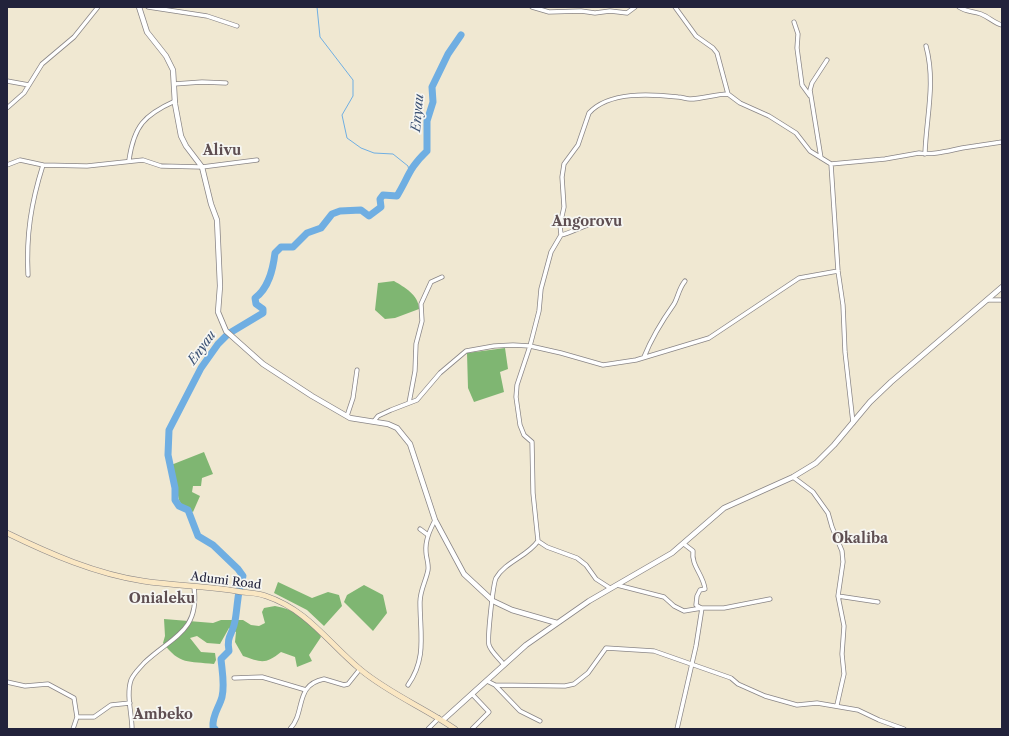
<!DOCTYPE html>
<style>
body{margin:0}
#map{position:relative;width:1009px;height:736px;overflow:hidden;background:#f0e8d2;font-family:"Libre Caslon Text",serif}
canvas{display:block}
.frame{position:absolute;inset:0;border:8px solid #22223b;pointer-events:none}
</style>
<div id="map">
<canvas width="1009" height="736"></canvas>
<div class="frame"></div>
</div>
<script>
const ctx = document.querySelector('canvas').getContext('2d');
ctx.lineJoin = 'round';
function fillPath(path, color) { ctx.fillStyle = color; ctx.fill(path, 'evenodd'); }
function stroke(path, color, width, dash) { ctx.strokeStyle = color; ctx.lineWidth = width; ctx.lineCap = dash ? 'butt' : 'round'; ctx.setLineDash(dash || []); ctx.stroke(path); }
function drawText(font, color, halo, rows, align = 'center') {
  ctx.font = font + ' "Libre Caslon Text",serif'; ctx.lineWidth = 3.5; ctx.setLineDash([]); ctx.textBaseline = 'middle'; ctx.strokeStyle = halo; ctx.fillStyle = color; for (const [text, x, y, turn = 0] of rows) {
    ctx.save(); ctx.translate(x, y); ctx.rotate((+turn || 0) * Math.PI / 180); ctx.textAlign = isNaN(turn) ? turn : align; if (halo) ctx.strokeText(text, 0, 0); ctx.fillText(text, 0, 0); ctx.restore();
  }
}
fillPath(new Path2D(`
 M394,281c10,6 25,14 25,28l-24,9 -10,1 -10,-9 3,-27z
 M505,348l3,21 -8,3 4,20 -30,10 -6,-14 -1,-35z
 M204,452l9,22 -11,4 -1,8h-8l-1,6 8,4 -7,16c-15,-10 -14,-8 -16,-25 -1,-7 -4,-15 -6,-22z
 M278,582l34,16 16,-6 11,3 3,11 -18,20 -17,-16 -33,-17z
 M364,585l19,10 4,18 -14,18 -29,-29 3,-7z
 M275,606c18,3 38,14 46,31l-12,18 3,6 -15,6 -2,-10 -14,-5c-16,13 -20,10 -38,4l-8,-14 1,-10 -7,-4 -9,16 -13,-1 -10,-7 -7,2 11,14 14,1 1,7 -2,4c-26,-3 -34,1 -51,-21l2,-7 -1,-17 49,4 8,-3h22l8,5 8,1 6,-3 -3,-11 2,-4z`), '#7fb672');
stroke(new Path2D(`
 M317,7l3,30 33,43v16l-11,19 5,23 14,10 13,5 19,1 15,12 1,5`), '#6faee2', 1);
stroke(new Path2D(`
 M215,729l-2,-2c-1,-12 6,-19 9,-30 3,-12 0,-26 -1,-38l8,-8c-3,-15 4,-17 6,-30 3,-17 2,-28 8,-45l-5,-7 -25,-24 -15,-9 -10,-26 -9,-4 -4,-6v-12l-7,-33 1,-25 32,-62 17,-24 10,-10 35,-21v-4l-7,-5 -1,-6c14,-10 18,-29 20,-45l6,-6h12l14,-14 14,-5 11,-14 8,-3 21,-1 8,6 12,-9 -1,-8 3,-4 14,1c12,-20 12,-28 30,-45v-30l6,-19 -1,-15 16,-33 13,-19`), '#6faee2', 7);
const minor = new Path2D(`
 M148,7l59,9 30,10
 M532,7l17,5 32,-1 14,2 15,-2 17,2 8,-6
 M675,7l21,29 17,12 4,5 11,41
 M959,7c7,5 14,4 22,7 8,3 13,9 21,11
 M794,22l4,12 -1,14 5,37 8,11
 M7,81l22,4
 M174,84l28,-2 24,1
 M7,108l17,-15 18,-29 32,-27 24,-30
 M925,154c1,-36 11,-71 1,-108
 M821,158l-11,-68 2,-7 15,-23
 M129,160c5,-34 15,-45 46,-59
 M831,164l7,107 5,34 2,47 8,71
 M7,165l13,-5 23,5 44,1 56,-6 18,6 41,1 55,-7
 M561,235c10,-2 19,-8 30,-11
 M28,275c-2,-40 3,-72 15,-110
 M987,300h15
 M644,357c8,-20 18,-36 30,-53 4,-7 5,-16 11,-23
 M409,403l6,-32 1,-27 6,-23 -1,-17 10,-22 11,-5
 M347,416l6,-18 4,-28
 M374,421l4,-5 13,-6 26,-10 23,-27 26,-22 28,-5 19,-1 17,1 31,7 42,12 33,-5 73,-22 90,-60 39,-7
 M793,477l20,15 15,21 4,14 10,24 1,11 -5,34 6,30 -2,28 2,20 -7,31
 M420,529l8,6
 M538,541l9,6 30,11 9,7 10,14 14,9
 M684,544l9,7c-2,15 10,23 12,38l-5,1 -3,6 -1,9 5,3
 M617,585l47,12 10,9 10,5 18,-3h22l46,-9
 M838,596l40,6
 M504,665c-4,-6 -13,-13 -15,-20 -2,-5 4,-61 7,-67 9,-16 32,-22 42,-37l-5,-48 -1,-51 -8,-7 -4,-10 -4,-28 1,-12 13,-39 9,-35 2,-22 10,-37 10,-17 -1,-10 4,-18 -2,-30 2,-13 14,-19 11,-32c20,-22 62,-19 89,-16 4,0 8,2 12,2 13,0 25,-5 38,-5l12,9 29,13 27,17 14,18 21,13 54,-5 34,-6c15,2 28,-2 43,-5 13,-2 27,-4 40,-6
 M234,678l28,-1 44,13
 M487,681l8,4 70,1 9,-2 14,-11 18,-25 48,3 77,27 7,6 27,12 32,9 20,-2 41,7 21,10 25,9
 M7,682l18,4 23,-2 26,14 3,19
 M408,685c19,-27 12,-51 12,-83 0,-12 6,-21 8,-32 1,-6 -2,-13 -2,-18 -1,-12 4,-22 9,-32
 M495,685l25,26 20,10
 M472,694l17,18 -17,17
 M73,729l4,-12h17l17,-12 19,-2
 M132,729c0,-15 -6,-34 -1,-49 3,-7 8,-11 13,-17 27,-26 56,-31 50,-76
 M290,729c16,-17 4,-44 34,-50l20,6 4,-1 12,-15
 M428,729l11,-11
 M677,729l19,-83 6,-38`);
const tertiary = new Path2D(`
 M139,7l8,25 19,24 7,14 2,34 6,32 5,10 16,21 9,37 6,16 3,66 -2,26 8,19 37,33 49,32 38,22 38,6 9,4 13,16 25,76 29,54 29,27 19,9 45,13
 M443,720l83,-75 63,-44 83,-48 52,-45 69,-31 23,-14 18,-18 36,-43 21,-20 111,-95`);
const secondary = new Path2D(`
 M7,533c43,21 89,41 136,48 33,5 67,5 99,11 8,1 17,1 24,4 42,14 62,47 95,74 29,24 64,38 94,59`);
stroke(minor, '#898586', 5);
stroke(tertiary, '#898586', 6);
stroke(secondary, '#898586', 6);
stroke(minor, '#fff', 3.5);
stroke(tertiary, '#fff', 4.5);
stroke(secondary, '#fae7c3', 5);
drawText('12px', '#22223b', '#f6f6f2', [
 ["Adumi Road",226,581,7]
]);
drawText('italic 13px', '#3d5375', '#f6f6f2', [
 ["Enyau",418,113,-85],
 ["Enyau",202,348,-54]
]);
drawText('bold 14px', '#5e4e51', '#f6f6f2', [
 ["Alivu",222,151],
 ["Angorovu",587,222],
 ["Okaliba",860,539],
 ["Onialeku",162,599],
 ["Ambeko",163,715]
]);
</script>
